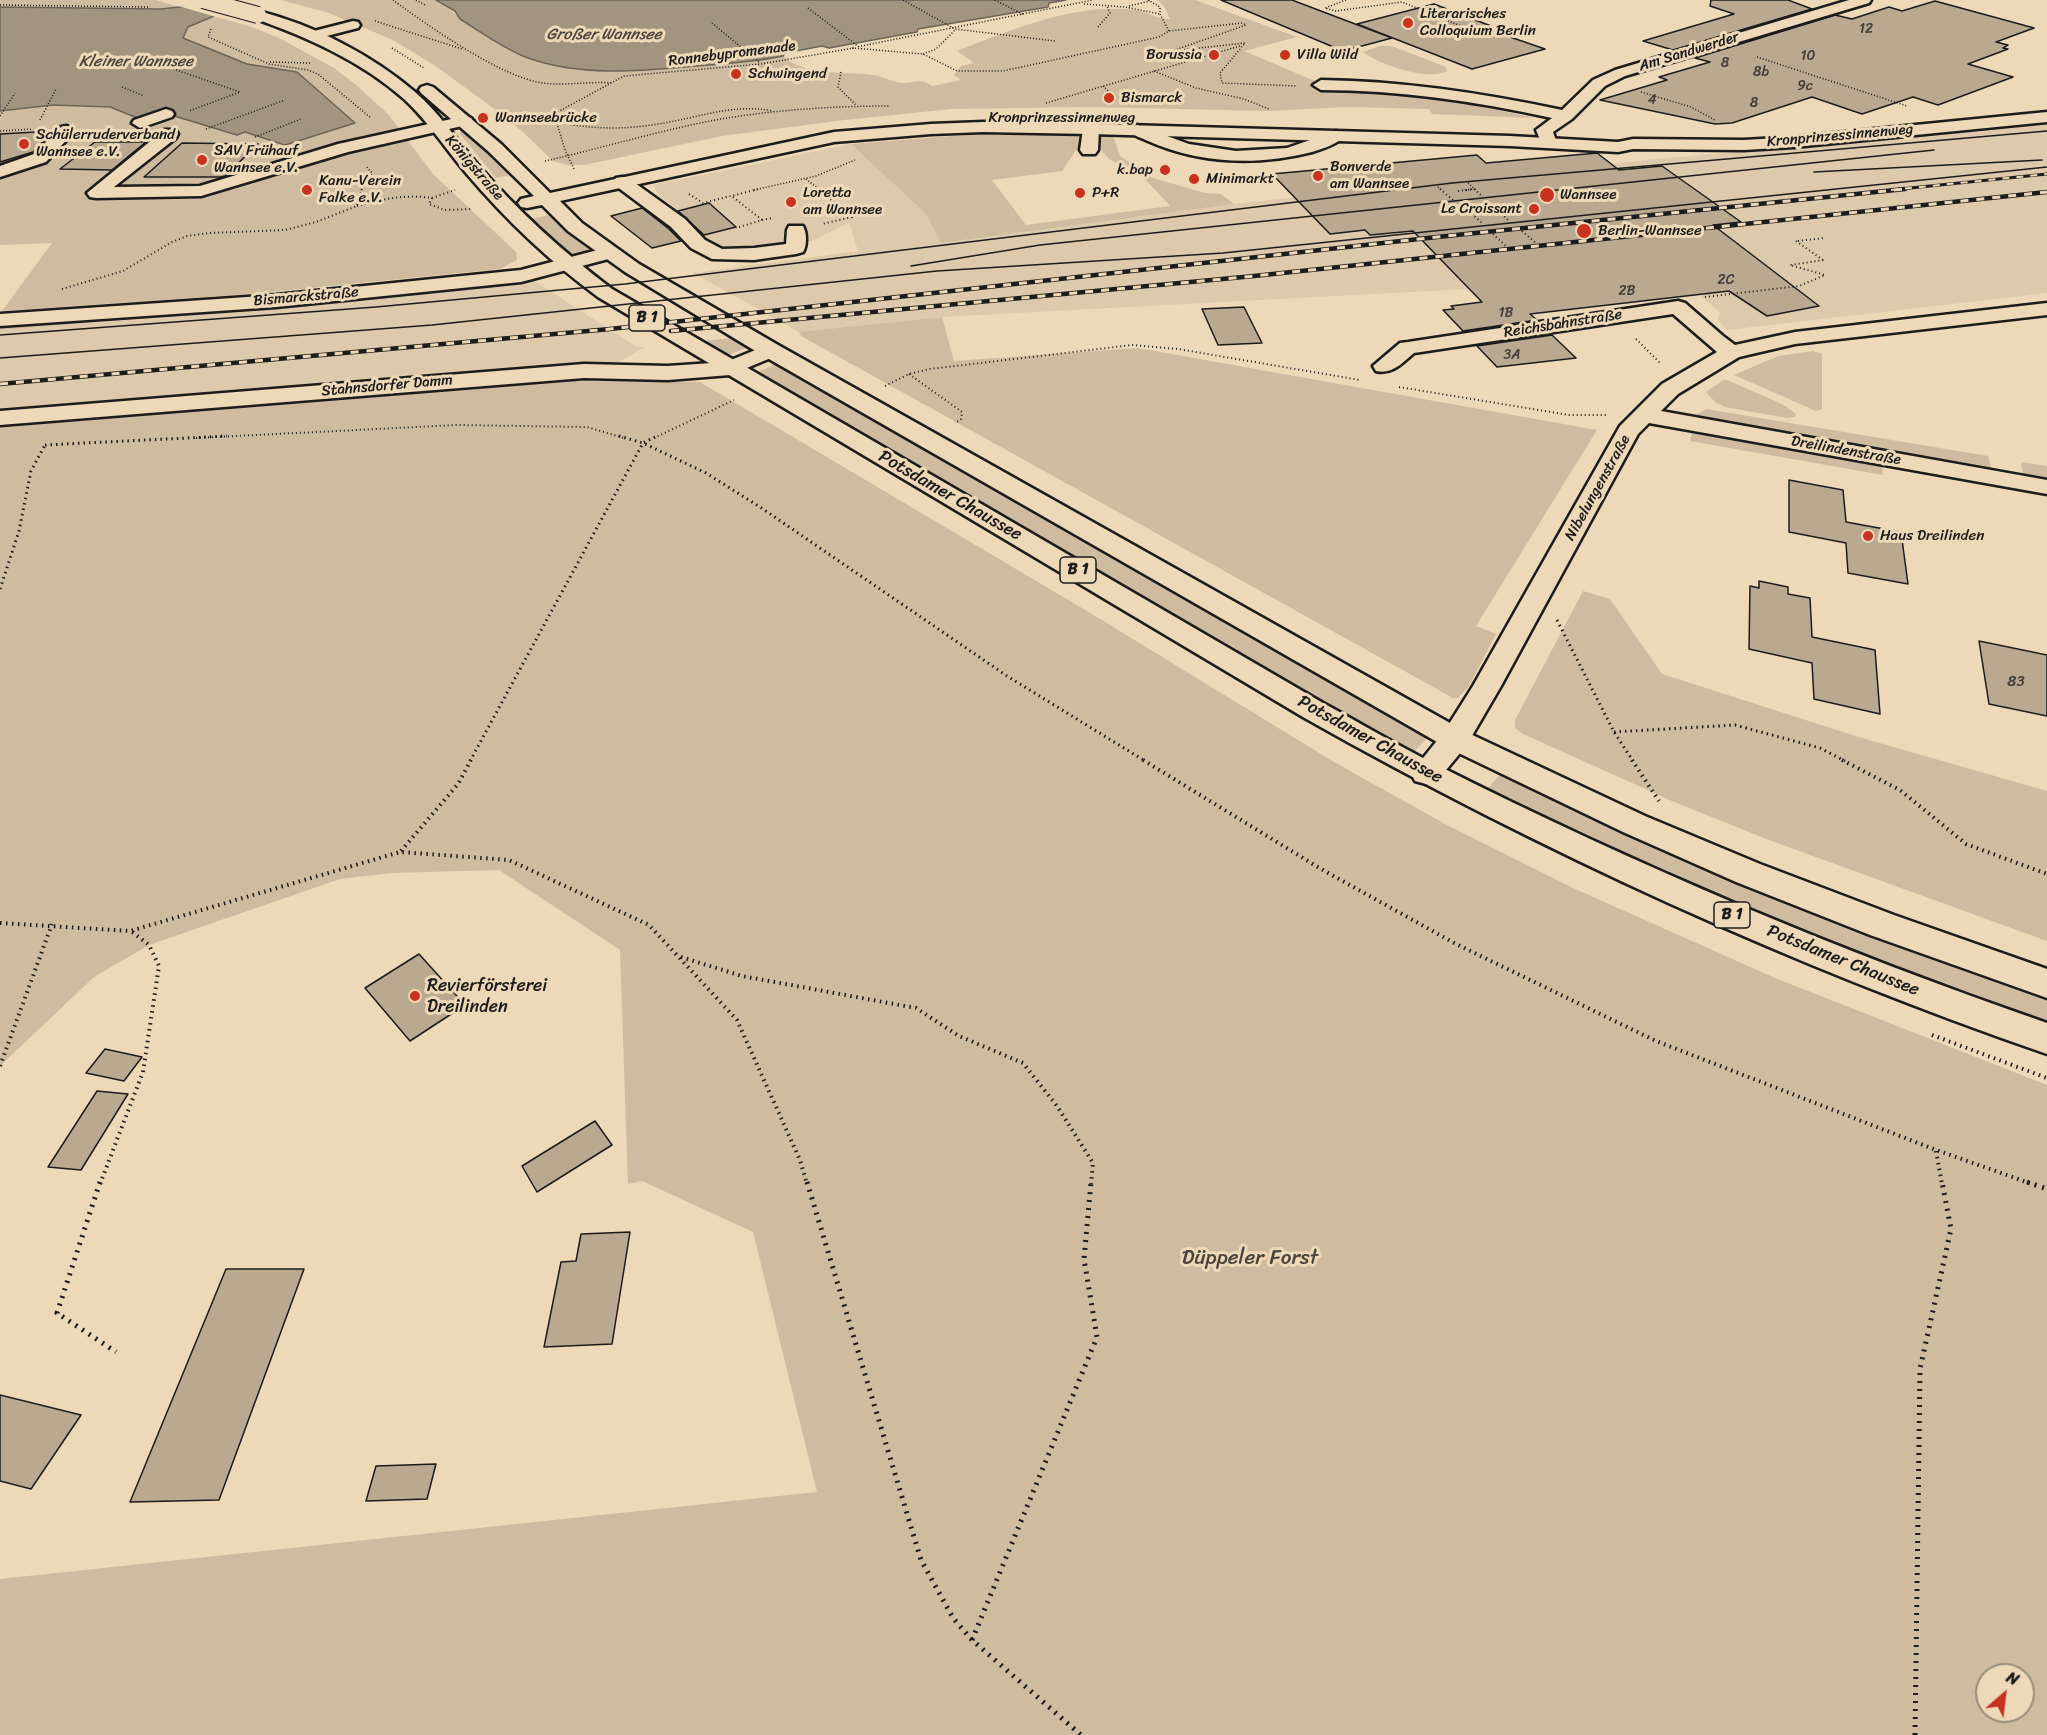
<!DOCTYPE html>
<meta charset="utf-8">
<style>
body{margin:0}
#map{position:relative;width:2047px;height:1735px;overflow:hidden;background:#edd8b7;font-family:Sriracha,sans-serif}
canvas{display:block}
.north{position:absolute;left:1975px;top:1663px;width:60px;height:60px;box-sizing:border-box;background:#edd8b7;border:2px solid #998d79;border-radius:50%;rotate:28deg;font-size:16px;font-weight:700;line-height:24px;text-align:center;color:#1c1c1c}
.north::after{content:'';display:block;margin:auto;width:21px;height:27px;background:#c8321e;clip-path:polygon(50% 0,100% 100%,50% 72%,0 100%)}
</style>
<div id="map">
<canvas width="2047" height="1735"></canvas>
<div class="north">N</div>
</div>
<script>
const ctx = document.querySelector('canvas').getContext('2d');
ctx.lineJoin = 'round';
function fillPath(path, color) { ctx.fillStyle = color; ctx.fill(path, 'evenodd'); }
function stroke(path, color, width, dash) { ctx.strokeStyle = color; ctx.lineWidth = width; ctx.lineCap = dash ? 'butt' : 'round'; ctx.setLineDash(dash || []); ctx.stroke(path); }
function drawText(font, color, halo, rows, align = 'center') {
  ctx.font = font + ' Sriracha,sans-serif'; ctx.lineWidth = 6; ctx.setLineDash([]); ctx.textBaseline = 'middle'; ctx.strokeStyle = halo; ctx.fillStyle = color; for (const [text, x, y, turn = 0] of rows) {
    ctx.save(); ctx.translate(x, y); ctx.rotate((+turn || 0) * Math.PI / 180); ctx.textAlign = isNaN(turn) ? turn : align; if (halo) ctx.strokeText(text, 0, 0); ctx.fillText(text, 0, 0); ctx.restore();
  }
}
fillPath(new Path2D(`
 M2047,124v169l-320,37 -9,-10 2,-8 -26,-21 -59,-11 -693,37 -143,15 -106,-59 165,-22 -9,-28 -37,18 -92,11 -33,-36 -27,-19 -7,-12 198,-41 75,70 15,29 293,-39 423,-45z
 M536,282l101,65h8l-25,14 -620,51v-82l345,-27z`), '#ddcaac');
fillPath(new Path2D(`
 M0,0h156l24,7 -55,3 -125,-3z
 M281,0h155l48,34 39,22 40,11 45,4h29l114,-10 32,-5c23,22 66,14 95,20 8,2 15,6 23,7 14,1 18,-6 31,3l29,-6 -7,-5 7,-9 13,-3 -17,-12c44,-17 104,-42 151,-42 12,0 25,-1 36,3 12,4 13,7 26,7l-6,-13 -7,-6h38l102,37 -53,14 97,41 92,4 102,22 -103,-4 -3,-5 -82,-2 -79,4 -179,-4 -137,2 -108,11 -122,16 -138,29h-17l-14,-4 -30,-29 -30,-24 -56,-41 -44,-27 -64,-27z
 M214,16l38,11 27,11 55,30 21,16 34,31 44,59 83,78 1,8 -17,9 -249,25 -249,17 50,-68 -52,2v-134l53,-6 57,3 30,11 31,-4 65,20 9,-3 40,13 70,-22 -58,-51 -50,-8 -65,-25 6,-12z
 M1380,46h12l54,21 1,4c-20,10 -67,-6 -84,-19z
 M917,124l1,2 -279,48 -5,-1 151,-33z
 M465,131l45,44 -14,3 -37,-45z
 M964,135h149l7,21 33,22 52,15 16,1 13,10 -293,39 -15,-29 -75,-70zM1100,149l9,10 34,18 27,29 -144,19 -34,-45 70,-9 14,-21z
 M548,215l40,33v2l-21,4 -36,-35z
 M533,280l3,2 -191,21 -345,27v-4l319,-23z
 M942,317l12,44 184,-13 459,82 -121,196 20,8 -27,52 -11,12h-5l-652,-362 -2,-4z
 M734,338l14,9 -22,9 -25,-15z
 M1813,351l9,3v55l-6,2 -82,-36 44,-19z
 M620,361l-57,20 137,1 392,232 242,148 113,63 126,63 202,90 272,107v650h-2047v-156l817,-87 -64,-260 -111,-51 -14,3 -8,-234 -121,-80 -107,3 -52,6 -191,66 -55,32 -94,89v-654zM1987,1675h36v36h-36z
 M779,363l650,373 -16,17 -58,-31 -600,-349z
 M1725,379l59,26 12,9 -1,3 -8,1 -62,-11 -10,-5 -9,-10z
 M1706,409l282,47 4,14 -298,-54z
 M1692,433l190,33 1,9 -193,-34z
 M2021,462l26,4v13l-24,-4z
 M1583,591l27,8 52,75 200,64 185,53v150l-278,-101 -97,-39 -149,-67 -8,-6v-8z
 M1501,773l393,170 153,56v25c-191,-67 -378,-145 -560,-234z`), '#cfbca0');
const water = new Path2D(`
 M203,0l11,16 -26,11 -5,11 64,26 50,8 58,51 -70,22 -40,-13 -8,3 -66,-20 -31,4 -30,-12 -57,-2 -53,6v-104l160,2 20,-2z
 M436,0h630l-17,3 -1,4 -130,22 -1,3 -88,16 -7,-2 -37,7 -2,3c-29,6 -58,8 -87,10 -56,5 -114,11 -168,-8 -24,-9 -47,-26 -68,-39l-5,-8z`);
fillPath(water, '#a29580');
stroke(water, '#6c6558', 1.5);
fillPath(new Path2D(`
 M192,0h79l-2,3 -50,15 -47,-14z`), '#edd8b7');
const building = new Path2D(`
 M1221,0h71l100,38 -49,13z
 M1711,0h77l24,9 -139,41 -30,-9 91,-27 -24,-8z
 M1935,1l99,27 -38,14 12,3 -5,3 5,1 -40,15 45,13 -75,28 -25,-8 -51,17 -50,-17 -80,26 -17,1 -115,-24 67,-20 -8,-3 51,-15 -15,-4 140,-43 17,4 37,-12 13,4z
 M1434,4l57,22 -7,2 61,21 -73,20 -115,-45z
 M54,131l-21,21 -33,10v-28z
 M95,142h51l-34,28 -52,-1z
 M182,143l76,1 -33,32 -4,1h-77z
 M1597,153l22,17 43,-4 79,56 -28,3 106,81 -52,10 -38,-25 -199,23 7,6 -74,11 -20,-21 11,-1 -3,-3 31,-4 -69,-71 -43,4 -5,-5 -35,4 -58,-60 205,-19 9,8z
 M709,203l27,24 -32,8 -26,-24z
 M642,208l27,21 12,12 -29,7 -41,-32z
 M1244,307l18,36 -44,2 -16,-36z
 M1552,335l24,23 -79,9 -20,-21z
 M1789,480l54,10 3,32 55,10 7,52 -60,-11 -2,-30 -57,-11z
 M1759,581l29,6v7l22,4 2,39 63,13 5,64 -66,-15 -2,-36 -63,-14 1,-63 9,2z
 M1979,641l68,14v61l-58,-12z
 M419,954l46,51 -55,36 -45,-53z
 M105,1049l37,8 -18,24 -38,-8z
 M97,1091l31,3 -47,76 -33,-3z
 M595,1121l17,24 -75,47 -15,-26z
 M630,1232l-18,112 -68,3 17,-85 15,-1 5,-27z
 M226,1269h78l-85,231 -89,2z
 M0,1395l81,20 -50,74 -31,-8z
 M436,1464l-9,35 -61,2 10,-35z`);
fillPath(building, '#b9a991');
stroke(building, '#1c1c1c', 1.5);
const minor = new Path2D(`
 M1849,0h22l-2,3 -244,73 -20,10 -33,33 -19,13 4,11 -2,4h-12l-7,-17 16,-12c-77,-17 -153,-28 -231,-28l-8,-5 8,-5c82,1 161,13 241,30l31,-30 22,-10z
 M353,21l5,1 2,3 -2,3 -43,11 -7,-4 2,-3z
 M166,109l6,2 2,3 -2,3 -32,11 -8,-5 2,-3z
 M465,116l6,2 2,3 -2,3 -123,28 -147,44 -105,2 -6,-1 -3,-4 77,-63h12l2,4 -2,4 -62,49 86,-1 138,-42z
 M1091,124l8,5 -1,21 -3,4h-12l-3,-4 3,-21z
 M1137,125l52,19 47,7 51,-3 49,-17 8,5c-6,8 -22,13 -32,16 -55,14 -112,12 -164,-11 -6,-3 -15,-5 -19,-11z
 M67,126l8,5 -29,31 -46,15v-11l34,-12 27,-27z
 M622,177l6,1 57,41 20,21 17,9 32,-1 32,-4 1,-14 2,-4h14c4,7 4,20 0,26l-7,2 -42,6 -42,-1 -21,-11 -20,-21 -55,-41 -3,-4 3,-4z
 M609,247l7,2 3,4 -3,4 -95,25 -245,25 -276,19v-12l276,-19 245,-25z
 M1678,301l7,2 38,33 12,9 60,-13 252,-29v12l-252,29 -56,13 -61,37 -17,17 386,69v14l-398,-71 -11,11 -137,252 -35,60 -29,35 -11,3 -11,-3 -4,-8 33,-41 29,-46 147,-260 42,-42 55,-32 -44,-38 -259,39c-12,10 -22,22 -38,18l-3,-5 27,-23 8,-1z
 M770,344l8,1 3,5 -3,5 -48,20 -62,5 -84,-2 -584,47v-14l584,-47 84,2 58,-4z`);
const major = new Path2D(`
 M258,11c56,14 114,44 157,81 25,21 42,49 63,73 40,46 85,87 134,124l711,414c39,21 77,44 116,63 196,99 400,185 608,257v31c-257,-89 -507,-203 -744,-337l-705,-420c-49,-36 -93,-78 -132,-124 -21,-25 -38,-52 -62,-74 -43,-38 -97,-62 -151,-81l-2,-3z
 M427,85l6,2 68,57 49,49 284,-61 97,-8 52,-2 108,2 419,12 108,6 15,-3 111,1 50,-3 253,-25v10l-253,25 -50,3 -111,-1 -15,3 -108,-6 -419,-12 -108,-2 -52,2 -97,8 -274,59 22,22 57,41 139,81 688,387 179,84 115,48 134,51 153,54v29l-177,-63 -134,-53 -113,-50 -179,-86 -682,-391 -137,-83 -57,-41 -26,-26 -15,3 -6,-1 -3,-4 3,-4 13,-3 -45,-44 -68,-59 -2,-3 2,-3z`);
stroke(minor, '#1c1c1c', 5);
stroke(major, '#1c1c1c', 5);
stroke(new Path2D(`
 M393,0c34,25 109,78 150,83 23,3 47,-2 70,0
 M416,0l9,5
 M903,0l52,29 100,12
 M995,0l29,15
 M1148,0l12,7v7l9,17
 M1346,0l-21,8 11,3 66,-9 66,27
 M1084,4l41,3 35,7
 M0,5l150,2
 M1129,6l21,-5
 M808,8l51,39
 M375,21l87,28
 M712,23l48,40
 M1098,27l12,-14 -3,-7
 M211,29l-3,8 61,27 39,6 10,4 53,44
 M861,46l232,-46
 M392,48l32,20
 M852,48l71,6 34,17h46l156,-34 10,-6 73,-8 4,2 -74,26 73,-8 -25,30 2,10 75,3
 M923,54l13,-5 19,-19
 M1757,57l150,49
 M270,62l41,1
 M159,64l81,28 -51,19
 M1154,71l42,17 48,11 25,10
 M841,72l-3,15 18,18
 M1103,86l7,7
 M122,87l22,9
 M1641,92l50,15 24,13
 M1046,103l194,-57
 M0,116l15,-23
 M40,120l16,-31
 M556,122c34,7 68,8 102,2 40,-6 74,-21 115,-13
 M507,124l47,-10
 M206,129l79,-29
 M0,131l33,-2
 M255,137l46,-18
 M545,161c57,-13 113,-30 170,-41 58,-10 116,-14 174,-14
 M574,169l-9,-19 -11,-36 70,-38 137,-12 93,-16
 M806,179l14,11
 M1468,183l8,7
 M1438,187l4,3
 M361,190l11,-17 -6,-7
 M754,190l62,-14 39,-16
 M1465,190l9,-1`), '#1c1c1c', 1.5, [1, 2]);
stroke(new Path2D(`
 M818,189l34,28 -30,7
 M1440,189l13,11
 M1474,189l9,8
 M1458,191l16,-2
 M689,194l14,9 56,-14
 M733,197l29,23 -26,8
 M432,198l23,-8
 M1493,205l16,16
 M357,206c25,-7 49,-12 75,-8l-3,6 16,6 28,-1
 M1466,208l17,16
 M1484,214l17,-2
 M762,220l10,-2
 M1522,231l15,13
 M1493,234l14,13
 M1796,241l27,19
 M1798,241l26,-3
 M62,289l61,-18 49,-29 15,-6 22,-3 76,-3 31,-8 41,-16 5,-17
 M1705,297l94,-11 26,-11 -35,-10 34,-5
 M1636,339l24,24
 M909,374l53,38 -1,7 -6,4
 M885,386l24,-12 21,-5 202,-24 46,4 182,31
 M1399,387l170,28h37
 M196,438l261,-13 130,2 37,11
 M654,438l80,-38`), '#1c1c1c', 2, [1, 3]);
stroke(new Path2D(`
 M619,436l24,7 63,30 54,34 247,169 138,85
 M45,445l182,-9
 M0,589l19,-58 12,-60 14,-26
 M1557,620l57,112 19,29
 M1614,732l121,-7 85,23 25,13
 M470,761l173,-318 14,-7`), '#1c1c1c', 3, [1.5, 4]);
stroke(new Path2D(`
 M1143,760l178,109 135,75 200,97 280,109 96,34
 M1632,760l27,41
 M1842,760l58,30 66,54 81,30
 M401,851l57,-67 13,-24
 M0,923l130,8 270,-79 109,8 140,65 88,95 63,140 7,24
 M681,957l61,19 174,32 43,28 64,27 34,43 36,57 -2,21
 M1932,1035l115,43
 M0,1066l52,-142
 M1936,1151l6,33
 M100,1184l43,-112 16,-106 -10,-21 -18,-14`), '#1c1c1c', 4, [1.5, 4.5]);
stroke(new Path2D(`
 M100,1182l-43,131 59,39
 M807,1182l114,378 32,58 19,22 109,95
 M2027,1182l20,7
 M972,1640l125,-303 -13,-78 7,-77
 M1915,1735l5,-366 31,-140 -9,-47`), '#1c1c1c', 5, [2, 6]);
fillPath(minor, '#edd8b7');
fillPath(major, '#edd8b7');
stroke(new Path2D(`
 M1814,172l228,-12
 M911,266l129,-21 894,-95
 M0,335l376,-28 249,-23 827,-101 595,-52
 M0,358l432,-33 505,-54 286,-18 824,-86`), '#1c1c1c', 1.5);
const railFar1 = new Path2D(`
 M1891,190l156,-16`);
const rail = new Path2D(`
 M671,331l583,-55 793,-84
 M0,384l610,-55 827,-92 468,-48`);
stroke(railFar1, '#1c1c1c', 3);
stroke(rail, '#1c1c1c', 4.5);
stroke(railFar1, '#edd8b7', 2, [7]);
stroke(rail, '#edd8b7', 3, [8]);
const majorBridge = new Path2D(`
 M203,0l55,15`);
stroke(majorBridge, '#1c1c1c', 18, []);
stroke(majorBridge, '#edd8b7', 16);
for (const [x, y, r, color] of [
 [1408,23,6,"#c8321e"],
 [1214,55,6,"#c8321e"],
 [1285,55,6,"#c8321e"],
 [736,74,6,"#c8321e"],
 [1109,98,6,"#c8321e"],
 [483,118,6,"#c8321e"],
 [24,144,6,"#c8321e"],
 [202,160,6,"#c8321e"],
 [1165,170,6,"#c8321e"],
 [1318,176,6,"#c8321e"],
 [1194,179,6,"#c8321e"],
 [307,190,6,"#c8321e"],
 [1080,193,6,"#c8321e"],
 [1547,195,8,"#c8321e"],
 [791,202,6,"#c8321e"],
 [1534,209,6,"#c8321e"],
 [1584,231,8,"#c8321e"],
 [1868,536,6,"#c8321e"],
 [415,996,6,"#c8321e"]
]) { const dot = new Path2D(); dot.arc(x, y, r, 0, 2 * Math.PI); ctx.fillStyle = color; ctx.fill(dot); stroke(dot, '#edd8b7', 2); }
drawText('14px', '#433f39', null, [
 ["12",1866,29],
 ["10",1808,56],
 ["8",1725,63],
 ["8b",1761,72],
 ["9c",1805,86],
 ["4",1652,100],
 ["8",1754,103],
 ["2C",1726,280],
 ["2B",1627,291],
 ["1B",1506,313],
 ["3A",1512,355]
]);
drawText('15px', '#1c1c1c', '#edd8b7', [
 ["Literarisches",1420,14],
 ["Colloquium Berlin",1420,31],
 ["Borussia",1202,55,"right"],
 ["Villa Wild",1297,55],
 ["Schwingend",748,74],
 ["Bismarck",1121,98],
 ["Wannseebrücke",495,118],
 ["Schülerruderverband",36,135],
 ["Wannsee e.V.",36,152],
 ["SAV Frühauf",214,151],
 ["Wannsee e.V.",214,168],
 ["Bonverde",1330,167],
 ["am Wannsee",1330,184],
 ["k.bap",1153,170,"right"],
 ["Minimarkt",1206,179],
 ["Kanu-Verein",319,181],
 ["Falke e.V.",319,198],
 ["Loretta",803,193],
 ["am Wannsee",803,210],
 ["P+R",1092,193],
 ["Wannsee",1560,195],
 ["Le Croissant",1522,209,"right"],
 ["Berlin-Wannsee",1598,231],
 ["Haus Dreilinden",1880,536]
], 'left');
drawText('15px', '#1c1c1c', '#edd8b7', [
 ["Am Sandwerder",1689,52,-17],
 ["Ronnebypromenade",732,54,-7],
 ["Kronprinzessinnenweg",1062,118],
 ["Kronprinzessinnenweg",1840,136,-5],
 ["Königstraße",474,168,49],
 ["Bismarckstraße",306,297,-5],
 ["Reichsbahnstraße",1563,324,-9],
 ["Stahnsdorfer Damm",387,386,-5],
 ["Dreilindenstraße",1846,451,10],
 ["Nibelungenstraße",1598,488,-61]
]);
drawText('15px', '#433f39', null, [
 ["83",2016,682]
]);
drawText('italic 16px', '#4b463f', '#edd8b7', [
 ["Großer Wannsee",604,35],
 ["Kleiner Wannsee",136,62]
]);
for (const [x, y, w] of [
 [647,318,36],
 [1078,570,36],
 [1732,915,36]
]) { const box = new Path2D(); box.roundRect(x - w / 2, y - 13, w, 26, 4.5); ctx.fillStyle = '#edd8b7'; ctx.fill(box); stroke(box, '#1c1c1c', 1.5); }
drawText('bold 16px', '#1c1c1c', null, [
 ["B 1",647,318],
 ["B 1",1078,570],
 ["B 1",1732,915]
]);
drawText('18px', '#1c1c1c', '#edd8b7', [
 ["Potsdamer Chaussee",950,496,30],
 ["Potsdamer Chaussee",1370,740,29],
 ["Potsdamer Chaussee",1843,961,22]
]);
drawText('18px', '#1c1c1c', '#edd8b7', [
 ["Revierförsterei",427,986],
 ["Dreilinden",427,1007]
], 'left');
drawText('21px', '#49443d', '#edd8b7', [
 ["Düppeler Forst",1250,1259]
]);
</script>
